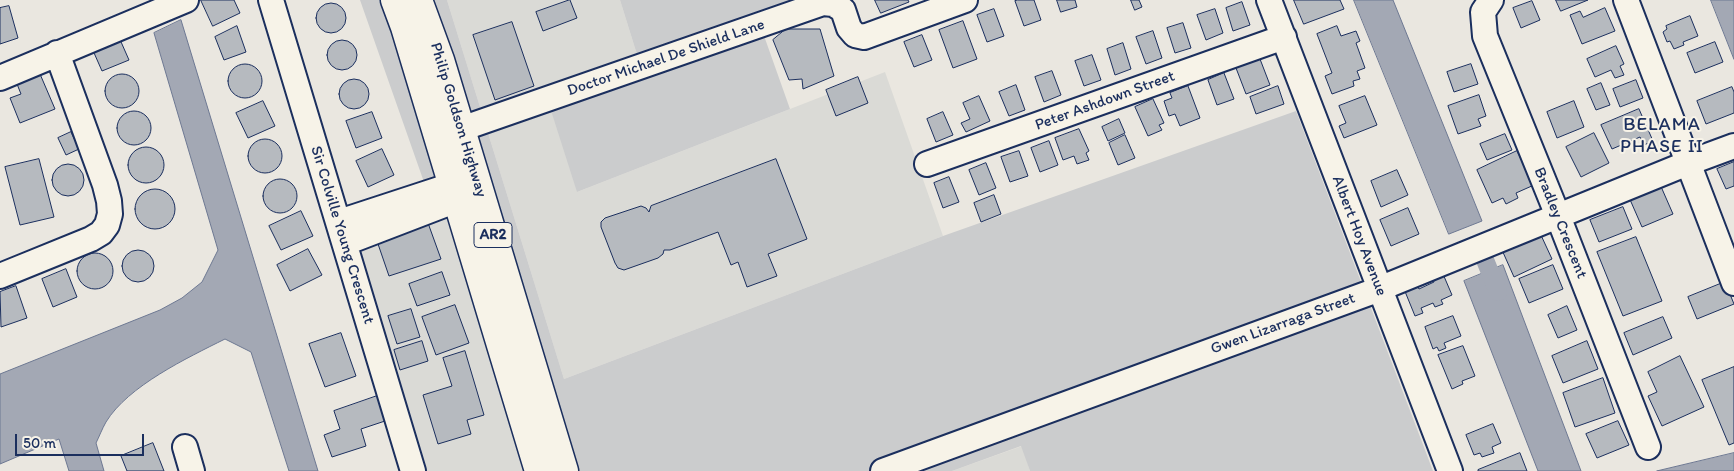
<!DOCTYPE html>
<style>
body{margin:0}
#map{position:relative;width:1734px;height:471px;overflow:hidden;background:#eae7e0;font-family:Itim,sans-serif}
canvas{display:block}
.scale{position:absolute;left:15px;top:434px;width:129px;height:22px;box-sizing:border-box;border:2px solid #1b2f5e;border-top:0;padding-left:6px;font-size:15px;line-height:18px;white-space:nowrap;color:#1b2f5e;-webkit-text-stroke:4px #f7f3e8;paint-order:stroke}
</style>
<div id="map">
<canvas width="1734" height="471"></canvas>
<div class="scale">50 m</div>
</div>
<script>
const ctx = document.querySelector('canvas').getContext('2d');
ctx.lineJoin = 'round';
function fillPath(path, color) { ctx.fillStyle = color; ctx.fill(path, 'evenodd'); }
function stroke(path, color, width, dash) { ctx.strokeStyle = color; ctx.lineWidth = width; ctx.lineCap = dash ? 'butt' : 'round'; ctx.setLineDash(dash || []); ctx.stroke(path); }
function drawText(font, color, halo, rows, align = 'center') {
  ctx.font = font + ' Itim,sans-serif'; ctx.lineWidth = 4; ctx.setLineDash([]); ctx.textBaseline = 'middle'; ctx.strokeStyle = halo; ctx.fillStyle = color; for (const [text, x, y, turn = 0] of rows) {
    ctx.save(); ctx.translate(x, y); ctx.rotate((+turn || 0) * Math.PI / 180); ctx.textAlign = isNaN(turn) ? turn : align; if (halo) ctx.strokeText(text, 0, 0); ctx.fillText(text, 0, 0); ctx.restore();
  }
}
fillPath(new Path2D(`
 M447,0h173l19,61 -62,131 308,-120 58,164 -379,143z
 M444,179l86,292h-105l-78,-260z
 M1022,446l8,25h-78z`), '#dadad6');
fillPath(new Path2D(`
 M360,0h23l61,179 -19,6z
 M433,0h14l117,379 379,-143 353,-125 137,360h-403l-9,-25 -69,25h-376l-126,-427z
 M620,0h185l-48,16 33,93 -213,83 -30,-94 92,-37z`), '#cbcccd');
const water = new Path2D(`
 M1354,0h39l89,221 -33,13z
 M1711,0h23v59z
 M181,20l137,451h-29l-38,-119 -26,-13c-38,19 -97,47 -119,83 -4,7 -7,15 -10,21l8,28h-35l-10,-32 -59,25v-90l160,-64 22,-12 20,-16 16,-32 -64,-217z
 M1503,265l78,206h-43l-74,-190z
 M1734,453v18h-77z`);
fillPath(water, '#a3a8b4');
stroke(water, '#6d7892', 1);
stroke(new Path2D(`
 M1483,255l15,37`), '#a3a8b4', 18);
const building = new Path2D(`
 M201,0h33l6,13 -27,13z
 M570,0l7,18 -34,13 -7,-19z
 M875,0h33l1,2 -28,11z
 M1018,0h16l7,20 -17,6 -9,-25z
 M1057,0h18l2,7 -16,5z
 M1131,0h8l3,7 -7,3z
 M1294,0h46l4,9 -40,15z
 M1556,0h32l-27,11z
 M1532,1l8,19 -19,8 -8,-20z
 M1242,2l8,23 -17,6 -7,-23z
 M316 18a15 15 0 1 1 30 0a15 15 0 1 1-30 0Z
 M9,6l9,32 -18,6v-36z
 M1605,8l10,23 -33,13 -12,-29 10,-4 3,6z
 M994,9l10,27 -17,6 -10,-27z
 M1215,9l8,24 -17,7 -9,-25z
 M1690,16l8,20 -15,6 1,3 -10,4 -4,-8 -3,1 -4,-10 4,-3 -1,-3z
 M963,21l14,38 -24,9 -14,-38z
 M512,22l22,64 -39,14 -22,-65z
 M1183,23l8,25 -16,5 -8,-25z
 M237,26l9,26 -22,8 -9,-23z
 M1337,26l4,10 15,-5 4,10 -4,2 9,25 -8,3 3,8 -7,2 1,5 -22,8 -7,-18 7,-3 -15,-39z
 M786,29h34l14,47 -31,13 -1,-10 -13,1 -16,-40z
 M1153,31l9,27 -16,6 -10,-27z
 M118,35l11,25 -27,11 -11,-25z
 M922,35l10,25 -18,7 -10,-25z
 M327 55a15 15 0 1 1 30 0a15 15 0 1 1-30 0Z
 M1715,42l8,20 -28,11 -8,-20z
 M1123,43l8,26 -16,6 -8,-26z
 M1616,46l8,18 -4,2 4,9 -9,3 -4,-8 -16,7 -8,-18z
 M1092,55l9,25 -17,6 -9,-25z
 M1260,59l10,26 -24,9 -10,-26z
 M228 81a17 17 0 1 1 34 0a17 17 0 1 1-34 0Z
 M1471,64l7,20 -24,8 -7,-20z
 M1052,71l9,24 -17,7 -9,-25z
 M1224,73l10,26 -17,6 -9,-25z
 M105 91a17 17 0 1 1 34 0a17 17 0 1 1-34 0Z
 M40,74l15,35 -35,14 -10,-25 11,-4 -4,-10z
 M858,77l10,26 -32,13 -10,-26z
 M339 94a15 15 0 1 1 30 0a15 15 0 1 1-30 0Z
 M1636,80l7,18 -23,9 -7,-18z
 M1601,83l9,22 -14,5 -9,-21z
 M1016,85l9,25 -16,6 -10,-24z
 M1188,86l12,32 -20,8 -5,-12 -6,2 -5,-15 8,-3 -2,-5z
 M1278,86l6,18 -28,10 -6,-17z
 M1732,87l2,5v21l-28,11 -9,-23z
 M1479,95l7,21 -8,3 3,7 -23,8 -10,-28z
 M979,96l11,25 -24,11 -5,-9 9,-4 -7,-16z
 M1365,96l12,29 -33,13 -5,-12 7,-3 -7,-17z
 M1153,99l11,24 -5,2 3,5 -14,6 -13,-29z
 M263,101l12,25 -27,12 -12,-25z
 M1574,101l10,26 -27,11 -10,-26z
 M1639,109l14,32 -9,4 -4,-8 -28,12 -11,-24z
 M117 128a17 17 0 1 1 34 0a17 17 0 1 1-34 0Z
 M372,112l10,26 -26,10 -10,-27z
 M943,112l10,23 -17,7 -9,-23z
 M1119,119l6,14 -17,8 -6,-14z
 M1079,129l10,22 -3,2 3,7 -12,4 -3,-8 -11,4 -8,-22z
 M71,132l8,17 -13,6 -8,-17z
 M1594,133l15,30 -28,14 -15,-30z
 M1505,134l7,16 -25,10 -7,-16z
 M1125,135l10,23 -17,7 -9,-22z
 M248 156a17 17 0 1 1 34 0a17 17 0 1 1-34 0Z
 M1049,141l9,24 -18,7 -9,-24z
 M128 165a18 18 0 1 1 36 0a18 18 0 1 1-36 0Z
 M382,149l12,26 -26,12 -12,-26z
 M1019,151l9,25 -18,6 -9,-25z
 M1517,151l17,34 -18,8 2,5 -12,6 -3,-6 -11,5 -15,-33z
 M39,159l15,58 -34,8 -15,-58z
 M776,159l31,80 -39,15 9,22 -30,11 -9,-25 -7,3 -13,-33 -48,18h-6l-1,4 -5,4 -34,12 -6,-2 -3,-5 -14,-36v-5l4,-4 36,-12 5,2 3,4 2,-6z
 M1734,162v24l-8,3 -9,-20z
 M986,163l10,25 -17,7 -10,-25z
 M52 180a16 16 0 1 1 32 0a16 16 0 1 1-32 0Z
 M1397,170l11,25 -27,12 -10,-26z
 M949,177l10,25 -16,6 -9,-25z
 M263 196a17 17 0 1 1 34 0a17 17 0 1 1-34 0Z
 M1659,182l14,32 -31,13 -14,-32z
 M135 209a20 20 0 1 1 40 0a20 20 0 1 1-40 0Z
 M994,195l7,19 -20,8 -7,-19z
 M1623,207l9,22 -33,13 -9,-22z
 M1408,208l11,26 -28,12 -11,-26z
 M301,211l12,25 -32,14 -12,-24z
 M428,223l13,36 -52,17 -12,-35z
 M1540,233l12,26 -38,18 -12,-27z
 M1636,237l26,64 -39,15 -26,-64z
 M308,249l14,26 -32,16 -13,-26z
 M122 266a16 16 0 1 1 32 0a16 16 0 1 1-32 0Z
 M77 271a18 18 0 1 1 36 0a18 18 0 1 1-36 0Z
 M1553,265l10,24 -34,14 -10,-24z
 M66,269l11,28 -24,10 -11,-28z
 M442,272l8,23 -33,11 -8,-22z
 M1443,274l9,21 -11,5 2,4 -8,3 -2,-4 -12,5 2,5 -8,3 -11,-27 12,-5 3,5 15,-7 -1,-3z
 M1725,282l9,22 -37,15 -9,-22z
 M16,286l11,32 -26,9 -1,-35z
 M455,305l14,38 -33,12 -14,-38z
 M1567,306l10,24 -19,8 -10,-23z
 M411,309l9,28 -23,7 -9,-28z
 M1453,316l8,20 -17,7 2,5 -7,3 -2,-4 -4,2 -8,-22z
 M1663,317l9,21 -39,17 -9,-22z
 M341,333l15,43 -31,11 -16,-43z
 M422,341l6,20 -28,9 -6,-20z
 M1587,341l11,28 -35,14 -11,-27z
 M1463,346l12,30 -13,5 1,3 -11,5 -14,-34z
 M465,351l19,64 -17,5 4,14 -33,10 -15,-49 29,-9 -9,-28z
 M1680,356l24,51 -42,19 -14,-30 9,-4 -9,-20z
 M1734,367v76l-5,2 -27,-65z
 M1603,378l12,35 -40,14 -12,-34z
 M380,395l8,25 -27,9 5,17 -34,11 -8,-22 16,-6 -6,-18z
 M1618,421l11,24 -32,13 -11,-24z
 M1493,424l8,19 -9,4 2,6 -12,4 -2,-4 -6,2 -8,-20z
 M153,443l11,28h-37l-6,-15z
 M1520,453l7,18h-49v-1z`);
fillPath(building, '#b6babf');
stroke(building, '#1b2f5e', 1);
const minor = new Path2D(`
 M271,0l142,471
 M1269,0l181,471
 M1491,0l-8,12 2,24 73,180 90,231
 M1626,0l108,283
 M0,78l186,-78
 M461,129l362,-126 10,1 10,6 6,18 6,7 9,2 101,-37
 M927,164l357,-127
 M339,222l113,-37
 M345,243l112,-43
 M0,276l91,-37 10,-6 6,-8 3,-11 -1,-13 -4,-16 -48,-132
 M185,447l7,24
 M883,471l486,-178 319,-130 46,-17`);
const highway = new Path2D(`
 M395,0l10,27 134,444
 M418,0l22,60 124,411`);
stroke(minor, '#1b2f5e', 28);
stroke(highway, '#1b2f5e', 31);
stroke(minor, '#f7f3e8', 24);
stroke(highway, '#f7f3e8', 28);
for (const [x, y, w] of [
 [493,235,38]
]) { const box = new Path2D(); box.roundRect(x - w / 2, y - 12.5, w, 25, 4); ctx.fillStyle = '#f7f3e8'; ctx.fill(box); stroke(box, '#1b2f5e', 1); }
drawText('bold 15px', '#1b2f5e', null, [
 ["AR2",493,235]
]);
drawText('16px', '#1b2f5e', '#f7f3e8', [
 ["Doctor Michael De Shield Lane",666,58,-19],
 ["Peter Ashdown Street",1105,101,-20],
 ["Philip Goldson Highway",458,120,73],
 ["Bradley Crescent",1560,223,68],
 ["Sir Colville Young Crescent",342,235,73],
 ["Albert Hoy Avenue",1359,236,69],
 ["Gwen Lizarraga Street",1283,324,-20]
]);
ctx.letterSpacing = '1px';
drawText('19px', '#1b2f5e', '#f7f3e8', [
 ["BELAMA",1662,125],
 ["PHASE II",1662,147]
]);
ctx.letterSpacing = '0px';
</script>
